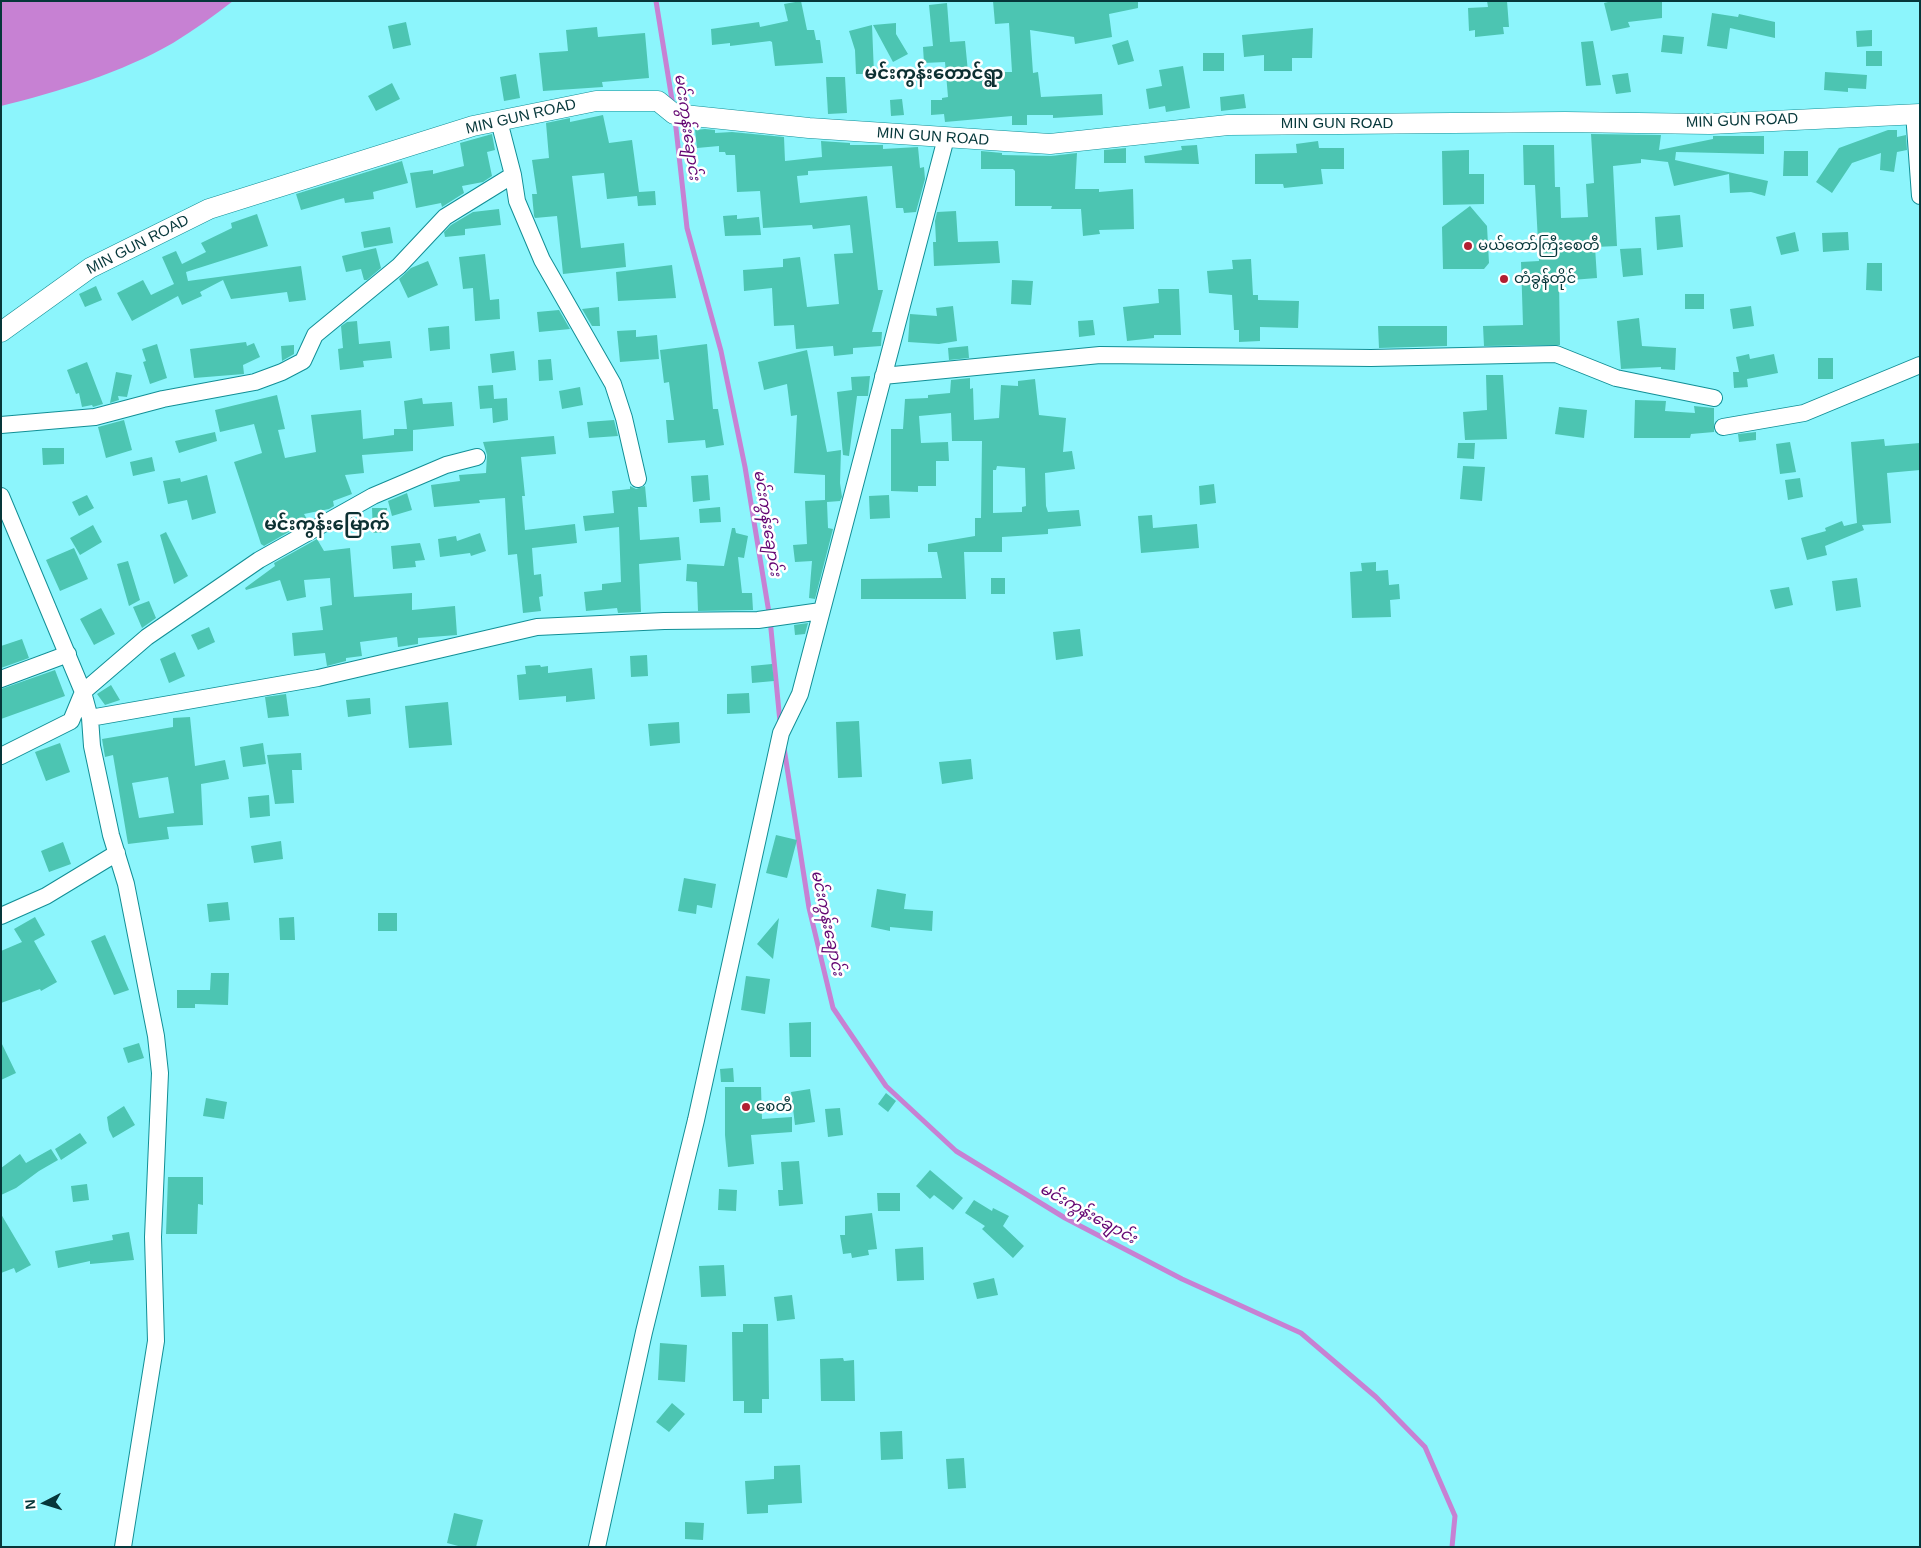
<!DOCTYPE html>
<meta charset="utf-8">
<style>
body{margin:0}
#map{position:relative;width:1921px;height:1548px;overflow:hidden;background:#8cf5fc;font-family:Arial,sans-serif}
canvas{display:block}
.frame{position:absolute;inset:0;border:2px solid #06373a;pointer-events:none}
.north{position:absolute;left:20px;top:1478px;width:50px;height:50px;-webkit-text-stroke:4px #fff;paint-order:stroke;rotate:265deg;font-size:14px;font-weight:700;line-height:20px;text-align:center;color:#06373a}
.north::after{content:'';display:block;margin:auto;width:18px;height:22px;background:#06373a;clip-path:polygon(50% 0,100% 100%,50% 72%,0 100%)}
</style>
<div id="map">
<canvas width="1921" height="1548"></canvas>
<div class="frame"></div>
<div class="north">N</div>
</div>
<script>
const ctx = document.querySelector('canvas').getContext('2d');
ctx.lineJoin = 'round';
function fillPath(path, color) { ctx.fillStyle = color; ctx.fill(path, 'evenodd'); }
function stroke(path, color, width, dash) { ctx.strokeStyle = color; ctx.lineWidth = width; ctx.lineCap = dash ? 'butt' : 'round'; ctx.setLineDash(dash || []); ctx.stroke(path); }
function drawText(font, color, halo, rows, align = 'center') {
  ctx.font = font + ' Arial,"Noto Sans Myanmar",sans-serif'; ctx.lineWidth = 5; ctx.setLineDash([]); ctx.textBaseline = 'middle'; ctx.strokeStyle = halo; ctx.fillStyle = color; for (const [text, x, y, turn = 0] of rows) {
    ctx.save(); ctx.translate(x, y); ctx.rotate((+turn || 0) * Math.PI / 180); ctx.textAlign = isNaN(turn) ? turn : align; if (halo) ctx.strokeText(text, 0, 0); ctx.fillText(text, 0, 0); ctx.restore();
  }
}
fillPath(new Path2D(`
 M1,1h232c-19,15 -39,29 -60,42 -50,29 -115,49 -172,63z`), '#c781d3');
stroke(new Path2D(`
 M656,1l17,105
 M675,119l12,109 34,123 24,116 25,152 10,103
 M784,748l25,160 24,100 53,78 70,65 109,67 117,61 119,54 75,64 49,50 30,69 -3,31`), '#c781d3', 5);
fillPath(new Path2D(`
 M801,1l6,29h7l2,10h4l3,23 -48,3 -3,-24 -2,-1 -40,5v-3l-18,2 -1,-16 48,-7 1,5 28,-6 -4,-17z
 M993,1h145v7l-29,6 3,23 -37,7 -1,-7 -44,-7 3,43 5,-1 3,25 61,-3 1,21 -50,3v-3h-26v10h-15v-9l-67,6 -1,-8 -13,1v-15h11v-2l6,-1 -3,-35 -21,1 -1,-16 10,-1 -4,-41 18,-2 3,39 15,-1 3,31h44l-3,-49 -14,1z
 M1487,1h20l2,26h-6l1,7 -29,3v-7l-6,1 -1,-23 20,-1z
 M1612,1h50v17l-34,4 2,5 -19,4 -7,-28z
 M1712,13l26,4 1,-3 36,8v16l-45,-10 -3,21 -20,-3z
 M406,22l5,23 -18,4 -5,-23z
 M896,23v11l12,20 -15,8 -20,-37z
 M872,25l2,49h-18l-1,-24 -6,-19z
 M597,27l1,10 47,-4 4,45 -47,4 1,5 -60,4 -4,-38 29,-2 -2,-21z
 M1313,28l-1,30h-20v13h-28v-16l-20,2 -2,-22z
 M1872,30v16l-15,1 -1,-16z
 M1663,35l21,2 -2,17 -21,-2z
 M1128,40l6,21 -16,4 -6,-20z
 M1593,41l8,44 -15,1 -5,-44z
 M1866,51h16v15h-16z
 M1203,53h21v18h-21z
 M1183,66l7,42 -24,4 -1,-6 -16,3 -3,-20 16,-3 -3,-16z
 M1825,72l42,3 -1,14 -18,-1v4l-24,-2z
 M1628,73l3,19 -15,2 -4,-19z
 M516,74l4,24 -16,3 -4,-24z
 M826,77h19l2,36 -19,1z
 M392,83l8,16 -24,12 -8,-15z
 M1244,94l2,14 -25,3 -1,-14z
 M902,99l2,16 -13,1 -1,-16z
 M603,115l6,28 23,-3 7,52 16,-1 1,14 -18,1 -1,-10 -30,3 -3,-26 -32,3 9,72 43,-5 2,24 -63,7 -6,-58 -22,2 -1,-2 -2,-22h5l-5,-34 17,-2 -3,-35 24,-5v4z
 M705,129l10,1v3l17,-1 52,5 1,24 37,-4 -1,-16 29,2v2h33v4l35,-2 2,21 4,-1 1,12 -9,33 -12,1 -1,-5h-7l-4,-42 -84,5v4l-11,1 3,27 67,-7 11,94h5l-11,42h10l-1,14 -28,2v6l-19,2 -1,-10 -37,3 -2,-24 -20,1 -2,-38 -28,3 -1,-21 40,-3v-8l17,-2 7,50 32,-3 -5,-50 19,-1 -3,-28 -37,4 -1,-4 -49,3 -3,-37 -23,1 -2,-37h-9l-1,-3h-6v-6l-22,2 -2,-18z
 M1888,130h9v7l9,-2 1,15 -10,2 -3,20 -14,-2 1,-17 -29,10 -20,30 -16,-11 23,-34z
 M492,134l3,16 -8,2 5,24 -9,6 -21,4 2,7 -22,14 -1,-4 -25,5 -6,-35 23,-3v4l31,-8 -4,-23z
 M1591,134l70,1 -2,15 54,-11v-3h51v18l-88,-2 -1,8 93,21 -3,15 -14,-4 -21,1 -1,-19 -55,12 -6,-24 -27,-3v4l-28,3 4,80 -22,1 2,31 -38,3 1,64 -76,1 -1,-20 40,-1 -2,-63 18,-1 -4,-76h-11l-1,-40h31l1,42h5l1,31 27,-1 -2,-33 8,-1z
 M1318,141l1,7h25v21h-23l2,15 -39,4 -1,-4h-28v-30l42,-1 -1,-9z
 M1197,145l2,19 -54,-1 -1,-7 38,-6 -1,-4z
 M1126,148v15h-22v-13z
 M1469,150v24h15v30l-41,1 -1,-54z
 M981,151l21,2v2l49,1 26,-3 -2,36h24v3l34,-3 1,40 -35,1 1,4 -17,2 -2,-27h-30l1,-3h-37v-35l-2,-2h-32z
 M1784,151h24v25h-25z
 M402,161l6,22 -35,9 1,7 -29,4 -1,-5 -43,12 -5,-16z
 M1470,206l17,20 2,37 -5,6h-41l-1,-42z
 M499,209l2,16 -36,4v6l-20,2 -1,-5 7,-7 22,-13z
 M956,211l2,31 40,-1 2,22 -66,3 -1,-24h3l-1,-21 2,-9z
 M257,214l11,32 -82,26 2,9 113,-15 5,34 -17,2 -2,-10 -56,7 -8,-19 -23,12 2,4 -20,9 -4,-9 -46,25 -15,-28 26,-13 8,15 23,-11 -12,-27 14,-6 6,13 24,-12 -5,-9 31,-15 -1,-5z
 M737,215v4l22,-2 2,18 -36,1 -2,-20z
 M1680,215l3,32 -26,3 -2,-33z
 M390,227l3,16 -29,5 -3,-16z
 M1795,232l4,19 -18,4 -5,-18z
 M1848,232l1,18 -26,2 -1,-19z
 M376,248l5,20 -14,12h-3l-3,-11 -15,3 -4,-16z
 M1641,248l2,27 -20,2 -3,-28z
 M485,254l5,46 9,-1 1,20 -25,2 -2,-33 -10,1 -4,-32z
 M1251,259l2,36h5v5l41,1 -1,27 -38,-1v14l-21,1v-12h-5l-2,-35 -23,-2 -2,-22 26,-2 -1,-9z
 M428,261l10,24 -30,13 -9,-19 12,-11z
 M1867,263h15v28l-16,-1z
 M672,265l4,33 -58,3 -2,-29z
 M1012,280l21,1 -2,24 -20,-1z
 M96,286l6,14 -17,7 -6,-13z
 M1158,289h21l2,46h-27v3l-27,3 -4,-34 36,-4z
 M1685,294h19v15h-19z
 M953,306l4,35 -18,3 -31,-2 2,-28 27,2 -1,-8z
 M1751,306l3,20 -21,3 -3,-20z
 M599,307l1,19h-8l-10,-17z
 M559,310l11,19 -31,3 -2,-20z
 M1639,318l3,28 34,2 -1,22 -14,-1v-2l-40,2 -4,-48z
 M1093,320l2,15 -16,2 -1,-16z
 M357,321l2,23 31,-3 2,17 -29,3 1,6 -24,3 -2,-21 5,-1 -2,-22 6,-4z
 M449,326l1,23 -20,2 -2,-23z
 M1378,326h69v20l-68,2z
 M636,330v7l21,-2 2,24 -39,3 -3,-31z
 M246,342l1,4 7,-3 6,14 -17,8 1,9 -50,4 -4,-29z
 M157,344l10,34 -17,6 -7,-22 3,-1 -4,-12z
 M707,344l6,65h5l6,36 -18,3 -1,-8 -37,3 -2,-23h8l-5,-38 -5,1 -4,-33z
 M294,345v9l-12,7 -1,-15z
 M968,346l1,12 -20,2 -1,-12z
 M807,350l20,102 14,-2 -1,33 2,14 -2,4 -13,1 1,26 5,1 -18,70 -6,-1 3,-37 -17,1 -2,-17 14,-1 -2,-43 20,-1v-25l-31,-2 3,-58 -6,1 -4,-32 -23,6 -6,-28z
 M514,351l2,19 -24,3 -2,-19z
 M1749,354l1,5 24,-5 4,19 -31,6 1,8 -14,1 -1,-16h6l-3,-15z
 M1818,358h15v21h-15z
 M551,359l2,21 -14,1 -1,-21z
 M87,362l16,42 -10,3 -1,-2 -10,2 -3,-14 -3,1 -9,-24z
 M116,372l16,3 -5,22 -9,-1 1,4 -9,3z
 M1486,375h17l4,64 -42,1 -2,-28 24,-2z
 M870,376l-2,20h-11l-8,60 -6,-1 -6,-63 15,-2 -1,-13z
 M970,378v11l3,-1 1,32 25,-2 2,-33 17,1v-5l17,-2 4,36 27,3 -3,34 9,-1 3,18 -30,4 1,33 2,6 31,-2 2,16 -33,3v5l-46,3v15h-38l2,47h-105v-20l81,-1 -5,-26h-9v-8l47,-8v-18h6l1,-77h-30l-1,-28 -32,3 2,27 27,-1 1,19h-13v25h-18v6l-27,-1v-62h12l2,-30 23,-1v-3l22,-2 1,-13zM997,466l28,2 1,38 -4,1v5l-29,1v-43h3z
 M493,385l1,14 13,-1 1,22 -15,3 -1,-15 -12,1 -2,-23z
 M580,387l3,18 -21,4 -3,-18z
 M277,395l8,34 -7,1 7,28 31,-6 -5,-37 50,-5 2,29 31,-4v-6h13l-3,-28 18,-3 1,6 29,-2 2,24 -41,4v21l-51,4 2,18 -19,2 7,19 -19,7 1,5 -5,3 -25,5 4,7 -44,25 -3,-2 -27,-82 28,-9 -8,-29 -34,8 -5,-22z
 M1635,400l31,1 -1,10 30,2 -1,-7 20,2v24l-23,2 -1,4h-56z
 M1559,407l28,3 -3,28 -29,-4z
 M124,420l8,30 -26,8 -8,-31z
 M614,420l4,16 -29,2 -2,-16z
 M215,432l2,9 -38,12 -4,-12z
 M1756,432v8l-17,2 -1,-8z
 M554,436l2,18 -35,3 4,39h-3l3,34 50,-6 2,19 -45,5 2,27 7,-1 2,22 -4,1 2,14 -18,2 -6,-59 -9,1 -3,-57 -26,2 1,3 -46,4 -3,-22 29,-4 -1,-6 27,-2 1,-18 -4,-13z
 M1884,439l1,7 35,-3v27l-33,3 4,50 -29,2 2,5 -39,16 2,9 -20,5 -6,-22 25,-7 -1,-3 17,-7 2,5 13,-3 -6,-81z
 M1790,442l6,30 -16,2 -4,-30z
 M1458,443h17l-1,16 -17,-1z
 M42,448h22v16l-21,1z
 M152,457l3,14 -22,5 -3,-14z
 M1463,466l22,1 -3,34 -22,-2z
 M207,475l9,38 -24,7 -5,-20 -19,4 -5,-23 17,-3 1,4z
 M708,475l2,25 -17,2 -2,-26z
 M1800,478l3,19 -15,3 -3,-20z
 M1214,484l2,19 -16,2 -1,-19z
 M630,486l6,3 9,-3 2,21h-9l2,33 39,-3 2,23 -42,4 2,48 -23,1 -1,-5 -31,3 -2,-19 18,-2v-6l19,-2 -2,-55 -34,4 -2,-15 31,-3 -2,-22 18,-2z
 M407,493l5,17 -20,6 -4,-15z
 M87,495l7,13 -15,8 -7,-14z
 M889,495l1,23 -20,1 -1,-23z
 M720,507l1,15 -21,1 -1,-14z
 M372,508h15l1,24 -15,1z
 M1152,515l1,13 44,-4 2,24 -58,5 -3,-37z
 M93,525l9,17 -22,13 -10,-17z
 M732,528h3l1,5 12,3 -4,22 -6,-1 4,36h10l1,17 -55,1 -1,-29 -11,-1 1,-17 37,2z
 M166,532l22,44 -14,8 -14,-49z
 M480,533l6,18 -15,5 -1,-3 -30,4 -2,-18 18,-3 1,5z
 M317,539l7,12 26,-3 4,49 58,-4v17l43,-4 2,29 -39,3v6l-20,3 -1,-10 -37,5 2,14 -16,2v3l-19,5 -2,-13 -31,3 -2,-23 31,-3 -3,-23 12,-2 -2,-27 -26,2 2,17 -19,4 -7,-21 -34,10 -1,-2 30,-22 -1,-3z
 M420,543l5,17 -10,1 1,6 -23,2 -2,-23z
 M74,548l14,31 -28,12 -14,-31z
 M128,561l12,39 -11,6 -12,-42z
 M1376,562v9l12,-1 1,15 10,-1 1,15 -10,1 1,17 -39,1 -2,-46 12,-1 -1,-8z
 M991,578h14v16h-14z
 M1857,578l4,29 -25,4 -4,-30z
 M1789,587l4,18 -18,4 -5,-19z
 M149,601l7,17 -14,10 -9,-21z
 M101,608l14,26 -21,11 -14,-26z
 M808,623l-3,11 -10,1 -1,-10z
 M209,627l6,15 -17,8 -7,-15z
 M1080,629l3,27 -27,4 -3,-28z
 M22,639l7,19 -28,10v-22z
 M175,652l10,24 -16,7 -9,-24z
 M647,655l1,21 -17,1 -1,-21z
 M772,664l2,17 -22,2 -1,-17z
 M540,665l1,2 7,-1v7l44,-5 3,31 -29,3v-6l-47,4 -2,-25 9,-1 -1,-8z
 M55,670l10,26 -64,23v-30z
 M111,685l9,15 -15,5 -8,-11z
 M749,693l1,20 -23,1v-20z
 M286,694l3,22 -21,2 -3,-21z
 M370,698l1,16 -23,3 -2,-17z
 M448,702l4,43 -43,3 -4,-42z
 M190,717l5,49 30,-6 4,19 -28,5 2,41 -36,2 2,12 -41,5 -15,-89 -8,2 -3,-18 71,-12v-9zM168,777l6,36 -35,5 -7,-35z
 M859,721l3,56 -24,1 -2,-56z
 M679,722l1,21 -30,3 -2,-22z
 M60,743l10,29 -24,9 -11,-29z
 M263,743l3,21 -23,3 -3,-20z
 M301,753l1,17h-10l2,33 -19,1 -8,-49z
 M971,759l2,20 -31,5 -3,-22z
 M269,795l1,21 -20,2 -2,-21z
 M776,835l21,5 -10,38 -21,-5z
 M281,841l2,18 -29,4 -3,-17z
 M63,842l8,22 -22,8 -8,-21z
 M684,878l32,6 -4,24 -15,-3 -1,9 -18,-3z
 M877,889l29,5 -2,15 29,2 -1,20 -42,-4v4l-19,-4z
 M228,902l2,18 -21,2 -2,-18z
 M378,913h19v18h-19z
 M35,917l10,18 -11,6 23,41 -16,9 -1,-2 -39,14v-52l21,-9 -8,-13z
 M294,917l1,23h-15l-1,-22z
 M779,918l-6,41 -16,-15z
 M105,935l24,55 -15,5 -23,-54z
 M211,973h18l-1,32 -33,-1v4h-18v-18h33z
 M746,976l24,3 -5,35 -24,-4z
 M811,1022v35h-21l-1,-34z
 M1,1042l15,31 -15,7z
 M139,1043l5,15 -16,5 -5,-15z
 M733,1068l1,14h-13l-1,-13z
 M725,1087h36l1,32 30,-2v15l-41,3 3,29 -26,3 -3,-32z
 M810,1089l5,33 -20,3 -4,-33z
 M886,1093l10,8 -8,11 -10,-8z
 M206,1098l21,4 -3,17 -21,-3z
 M124,1106l11,19 -22,13 -4,-8 -2,-13z
 M840,1108l3,27 -15,2 -3,-28z
 M80,1133l7,10 -26,17 -6,-11z
 M51,1149l7,11 -19,11 -23,17 -15,7v-27l19,-14 6,9z
 M799,1161l4,43 -24,2 -1,-16h5l-2,-28z
 M930,1170l33,28 -10,12 -19,-15 -4,4 -14,-13z
 M168,1177h35v28l-5,-1 -1,30h-31z
 M87,1184l2,16 -16,2 -2,-16z
 M719,1189l18,1 -1,21 -18,-1z
 M877,1193h23v18h-22z
 M974,1200l18,11 1,-3 16,8 -6,10 21,20 -11,12 -31,-29 3,-3 -20,-13z
 M872,1213l5,36 -9,1 1,5 -17,3 -1,-5 -8,1 -3,-19h5v-19z
 M1,1214l30,51 -15,8 -2,-5 -13,5z
 M129,1232l5,28 -44,4v-3l-32,7 -3,-17 58,-11 -1,-5z
 M923,1247l1,33 -27,1 -2,-32z
 M724,1265l2,31 -25,1 -2,-31z
 M994,1278l4,17 -21,4 -4,-16z
 M792,1295l3,24 -18,2 -3,-24z
 M743,1324h25l1,75h-7v14h-18v-12h-11l-1,-69h11z
 M660,1343l27,2 -2,37 -27,-2z
 M843,1358l1,3 10,-1 1,41h-34l-1,-42z
 M672,1403l13,11 -16,18 -13,-10z
 M902,1431l1,28 -22,1 -1,-28z
 M964,1458l2,30 -18,1 -2,-30z
 M800,1465l2,38 -34,2v8l-21,1 -2,-33 29,-2v-13z
 M454,1513l29,7 -7,27h-14l-15,-4z
 M685,1522l19,1 -1,17 -18,-1z`), '#4cc5b2');
const minor = new Path2D(`
 M1914,113l6,83
 M513,175l4,26 25,59 71,124 11,34 14,61
 M883,376l217,-21 271,3 185,-4 60,24 98,20
 M1,425l94,-8 68,-18 92,-17 27,-10 21,-11 12,-26 84,-69 46,-49 68,-42 -14,-54
 M1723,427l81,-14 116,-48
 M1,496l82,196 7,26 2,28 19,89 15,49 30,152 4,37 -7,164 3,104 -33,206
 M1,679l67,-25
 M90,718l228,-40 219,-51 127,-6 94,-1 63,-9
 M1,756l70,-35 12,-29 64,-55 112,-77 114,-64 73,-31 31,-8
 M1,916l45,-20 71,-43
 M597,1547l47,-215 52,-212 85,-387 19,-39 146,-556`);
const tertiary = new Path2D(`
 M1,332l89,-64 119,-59 264,-83 123,-25h62l16,13 135,14 241,16 178,-19 337,-3 145,2 210,-10`);
stroke(minor, '#128f96', 18);
stroke(tertiary, '#128f96', 21);
stroke(minor, '#fff', 16);
stroke(tertiary, '#fff', 20);
for (const [x, y, r, color] of [
 [1468,246,5,"#b11f31"],
 [1504,279,5,"#b11f31"],
 [746,1107,5,"#b11f31"]
]) { const dot = new Path2D(); dot.arc(x, y, r, 0, 2 * Math.PI); ctx.fillStyle = color; ctx.fill(dot); stroke(dot, '#fff', 2); }
drawText('15px', '#06373a', '#fff', [
 ["MIN GUN ROAD",521,117,-13],
 ["MIN GUN ROAD",1742,121,-2],
 ["MIN GUN ROAD",1337,124],
 ["MIN GUN ROAD",933,137,4],
 ["MIN GUN ROAD",138,245,-27]
]);
drawText('15px', '#06373a', '#fff', [
 ["မယ်တော်ကြီးစေတီ",1478,246],
 ["တံခွန်တိုင်",1514,279],
 ["စေတီ",756,1107]
], 'left');
drawText('italic 16px', '#630572', '#fff', [
 ["မင်းကွန်းချောင်း",687,127,82],
 ["မင်းကွန်းချောင်း",767,523,81],
 ["မင်းကွန်းချောင်း",827,923,78],
 ["မင်းကွန်းချောင်း",1088,1214,29]
]);
drawText('bold 18px', '#0d3032', '#fff', [
 ["မင်းကွန်းတောင်ရွာ",934,74],
 ["မင်းကွန်းမြောက်",327,525]
]);
</script>
